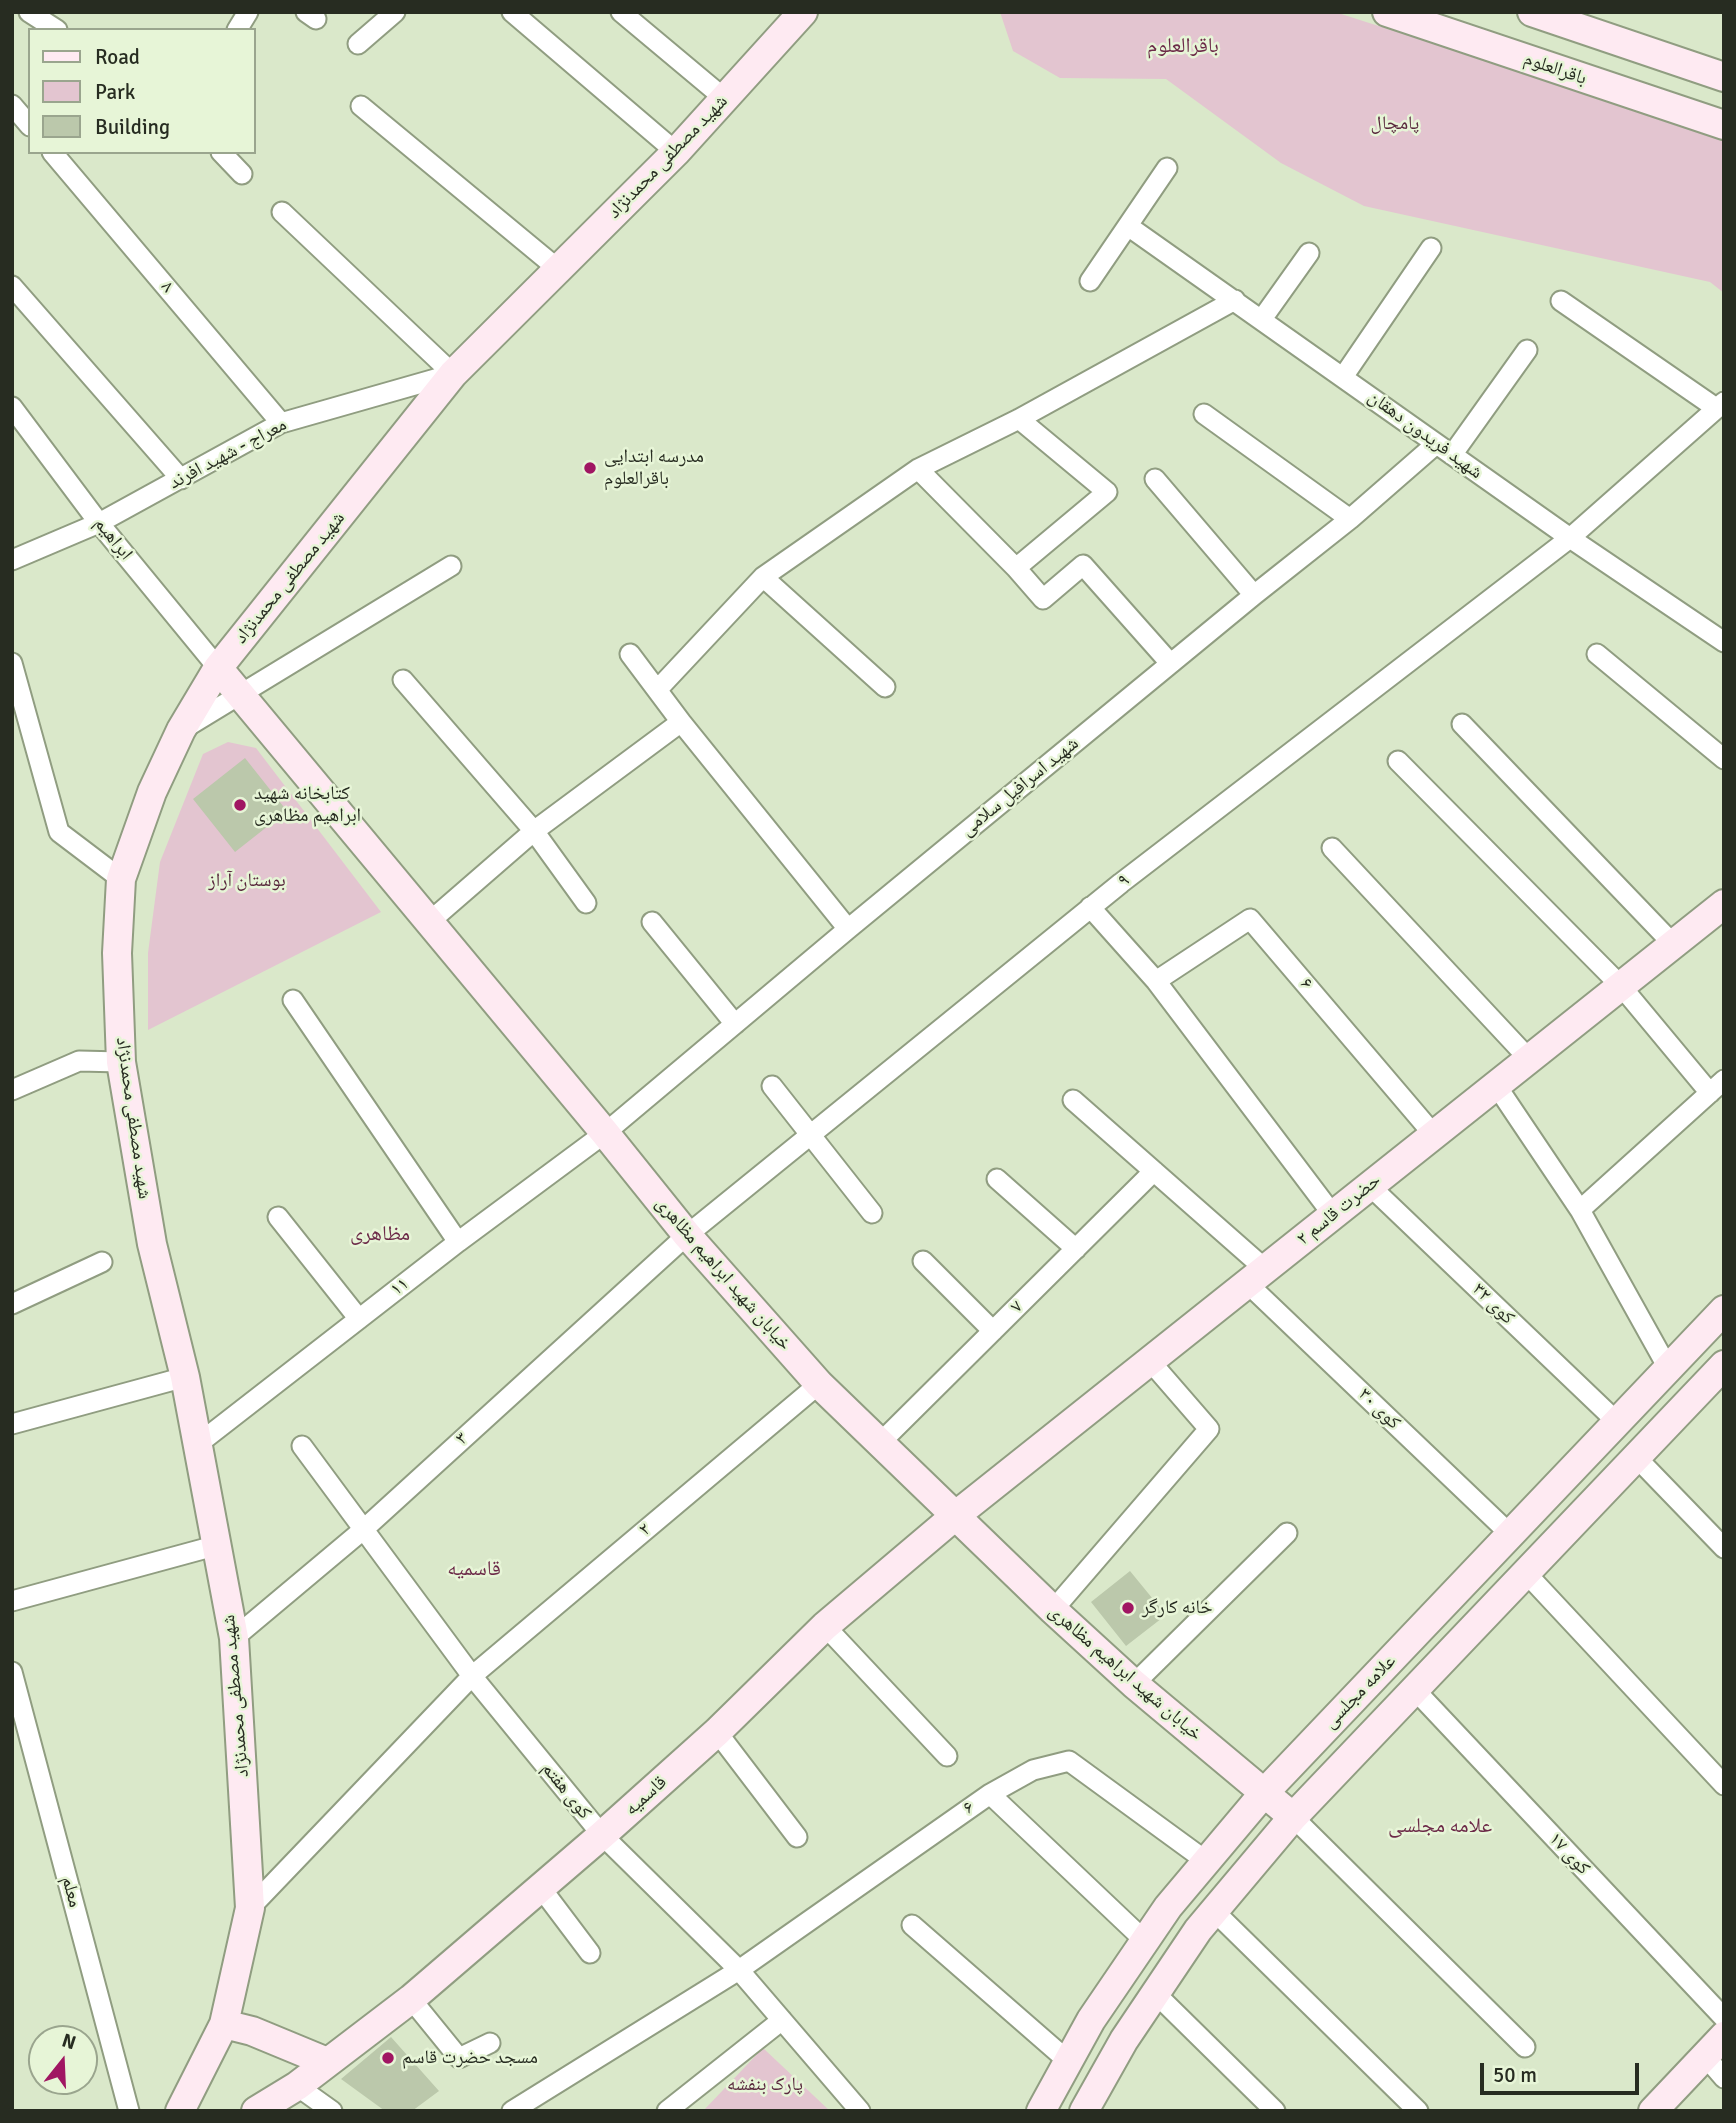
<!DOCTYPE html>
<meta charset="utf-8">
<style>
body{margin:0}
#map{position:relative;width:1736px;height:2123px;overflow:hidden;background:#dae8ca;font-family:Signika,sans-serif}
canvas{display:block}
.frame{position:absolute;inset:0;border:14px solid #272c21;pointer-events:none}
.legend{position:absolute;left:28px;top:28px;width:228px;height:126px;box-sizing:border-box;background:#e7f5d7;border:2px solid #9aa58e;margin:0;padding:9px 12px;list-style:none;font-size:21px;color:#272c21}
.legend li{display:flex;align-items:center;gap:14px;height:35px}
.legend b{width:35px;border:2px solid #9aa58e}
.north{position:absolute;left:28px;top:2025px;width:70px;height:70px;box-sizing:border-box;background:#e7f5d7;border:2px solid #9aa58e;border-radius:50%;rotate:18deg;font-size:19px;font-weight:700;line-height:28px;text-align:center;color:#272c21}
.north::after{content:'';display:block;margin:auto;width:24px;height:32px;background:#a01662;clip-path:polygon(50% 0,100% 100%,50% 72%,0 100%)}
.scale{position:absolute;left:1480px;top:2063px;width:159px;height:32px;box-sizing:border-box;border:4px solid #272c21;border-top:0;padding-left:9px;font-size:21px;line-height:24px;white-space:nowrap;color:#272c21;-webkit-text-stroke:5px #e7f5d7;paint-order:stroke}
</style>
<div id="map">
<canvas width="1736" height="2123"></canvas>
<div class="frame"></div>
<ul class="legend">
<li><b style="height:9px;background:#feeaf2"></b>Road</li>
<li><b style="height:19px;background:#e3c5d0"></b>Park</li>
<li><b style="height:19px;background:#bbc8ab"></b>Building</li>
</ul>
<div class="north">N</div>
<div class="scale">50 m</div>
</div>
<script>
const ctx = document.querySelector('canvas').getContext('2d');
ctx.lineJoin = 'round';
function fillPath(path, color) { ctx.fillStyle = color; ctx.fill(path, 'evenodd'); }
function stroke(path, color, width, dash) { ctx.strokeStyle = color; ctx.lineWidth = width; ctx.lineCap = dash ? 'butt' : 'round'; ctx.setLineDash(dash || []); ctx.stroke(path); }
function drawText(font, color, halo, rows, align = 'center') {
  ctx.font = font + ' Signika,"Noto Naskh Arabic",sans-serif'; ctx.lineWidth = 5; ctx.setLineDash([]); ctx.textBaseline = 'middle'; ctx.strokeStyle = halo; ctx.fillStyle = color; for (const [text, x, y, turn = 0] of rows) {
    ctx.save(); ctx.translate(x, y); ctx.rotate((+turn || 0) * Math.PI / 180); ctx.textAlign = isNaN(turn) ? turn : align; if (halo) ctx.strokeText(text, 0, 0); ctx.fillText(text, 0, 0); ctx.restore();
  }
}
fillPath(new Path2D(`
 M1000,12h335l389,125v156l-14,-11 -346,-76 -83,-43 -115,-84 -106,-1 -47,-27z
 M228,742l28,6 125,164 -233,118v-77l12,-91 43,-108z
 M763,2048l67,63h-127z`), '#e3c5d0');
fillPath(new Path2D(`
 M245,758l42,53 -52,41 -42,-53z
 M1130,1571l36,44 -40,31 -35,-44z
 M391,2037l48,54 -27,20h-27l-44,-32z`), '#bbc8ab');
const street = new Path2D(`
 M29,12l28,18
 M306,12l10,7
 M512,12l164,140
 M621,12l104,87
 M237,30l11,-18
 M358,44l37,-32
 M12,105l18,21
 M361,106l197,163
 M52,152l229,271
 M221,152l21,22
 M282,212l171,162
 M1128,226l442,312 154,104
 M1090,281l77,-113
 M12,286l169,193
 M1561,301l155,107
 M1262,319l47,-66
 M1343,377l88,-129
 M12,407l87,116 119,145
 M1204,414l146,105
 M1452,455l75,-105
 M918,469l98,99 91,-76 -88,-73
 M1155,479l99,116
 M12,560l87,-37 182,-100 172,-49
 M1016,568l27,31 40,-34 87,98
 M763,577l122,110
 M630,654l51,68 167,207
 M1597,654l127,105
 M12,663l47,169 62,47
 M403,680l131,151 52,72
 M658,689l105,-112 155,-108 101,-50 216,-119
 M1462,724l211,220
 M185,728l266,-162
 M1398,761l223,225 89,107
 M1332,848l197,211
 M1090,907l66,74 177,234
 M652,922l83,102
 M428,923l106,-92 147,-109
 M1156,981l94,-62 184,216
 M293,1000l165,242
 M1496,1085l84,125 88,158
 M772,1086l100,127
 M12,1090l67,-29 42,1
 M1073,1100l192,169
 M997,1179l79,70
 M1370,1186l247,236
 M1580,1210l144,-130
 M278,1217l81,102
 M923,1261l70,70
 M1247,1283l263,251
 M12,1304l90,-42
 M12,1424l173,-47
 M880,1443l274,-272
 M198,1444l260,-202 147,-109 243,-204 406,-334 96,-76 86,-75
 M302,1446l170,230 130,159 137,135 121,141
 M1636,1457l88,91
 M1526,1573l198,212
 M12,1601l206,-56
 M1053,1610l156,-181 -59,-68
 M825,1626l122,130
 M234,1638l130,-109 323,-294 434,-352 449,-345 154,-136
 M12,1672l117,439
 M1134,1684l153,-151
 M1415,1690l309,328
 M717,1732l80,105
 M990,1794l155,147
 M1293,1817l232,230
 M541,1888l49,65
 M250,1908l222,-232 347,-292
 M1214,1911l204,200
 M912,1925l156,136
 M1156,1994l119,117
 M411,1999l48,59 31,-15
 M1705,2056l19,22
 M297,2086l35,25
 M512,2111l227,-141 251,-176 43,-24 36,-9 137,100
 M667,2111l115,-91`);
const secondary = new Path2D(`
 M1387,12l337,113
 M1532,12l192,65
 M218,668l387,465 82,102 132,149 234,226 81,74 159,133
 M224,2024l28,7 75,31
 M180,2111l44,-87 26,-116 -16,-270 -49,-261 -33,-133 -31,-182 -4,-109 4,-74 31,-87 29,-62 37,-62 235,-294 223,-222 127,-140
 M256,2111l41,-25 114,-87 191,-164 115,-103 108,-106 130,-110 769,-612
 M1041,2111l50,-91 77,-113 96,-114 460,-483
 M1084,2111l40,-71 74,-110 95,-113 431,-452
 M1653,2111l71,-75`);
stroke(street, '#909d81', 23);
stroke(secondary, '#909d81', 32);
stroke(street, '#fff', 19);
stroke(secondary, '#feeaf2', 28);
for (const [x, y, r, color] of [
 [590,468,7,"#a01662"],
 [240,805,7,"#a01662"],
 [1128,1608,7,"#a01662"],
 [388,2058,7,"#a01662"]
]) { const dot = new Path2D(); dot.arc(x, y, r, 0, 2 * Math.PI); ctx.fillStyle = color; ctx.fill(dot); stroke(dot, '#e7f5d7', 2.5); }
drawText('19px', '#272c21', '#e7f5d7', [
 ["باقرالعلوم",1555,69,19],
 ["شهید مصطفی محمدنژاد",668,157,-46],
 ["۸",167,287,50],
 ["شهید فریدون دهقان",1425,435,36],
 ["معراج - شهید افرند",228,454,-28],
 ["ابراهیم",113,539,51],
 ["شهید مصطفی محمدنژاد",290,578,-51],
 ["شهید اسرافیل سلامی",1020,787,-39],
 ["۹",1124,881,-38],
 ["۶",1306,984,50],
 ["شهید مصطفی محمدنژاد",133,1118,82],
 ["۲ حضرت قاسم",1339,1210,-39],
 ["خیابان شهید ابراهیم مظاهری",723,1274,49],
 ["۱۱",400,1287,-38],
 ["کوی ۳۲",1493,1304,44],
 ["۷",1017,1307,-45],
 ["کوی ۳۰",1379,1409,44],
 ["۳",462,1439,-42],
 ["۲",645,1530,-40],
 ["خیابان شهید ابراهیم مظاهری",1125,1673,41],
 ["علامه مجلسی",1360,1692,-46],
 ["شهید مصطفی محمدنژاد",236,1696,-95],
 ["کوی هفتم",566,1791,51],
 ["قاسمیه",646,1796,-42],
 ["۶",969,1808,-35],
 ["کوی ۱۷",1569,1854,47],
 ["معلم",71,1892,75]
]);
drawText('19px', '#59283d', '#e7f5d7', [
 ["پامچال",1395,124],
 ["بوستان آراز",247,881],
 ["پارک بنفشه",765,2085]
]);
drawText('19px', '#272c21', '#e7f5d7', [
 ["مدرسه ابتدایی",604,457],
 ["باقرالعلوم",604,479],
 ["کتابخانه شهید",254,794],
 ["ابراهیم مظاهری",254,816],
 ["خانه کارگر",1142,1608],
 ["مسجد حضرت قاسم",402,2058]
], 'left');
drawText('21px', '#6c2a48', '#e7f5d7', [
 ["باقرالعلوم",1183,46],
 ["مظاهری",380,1234],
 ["قاسمیه",474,1569],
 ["علامه مجلسی",1440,1826]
]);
</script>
